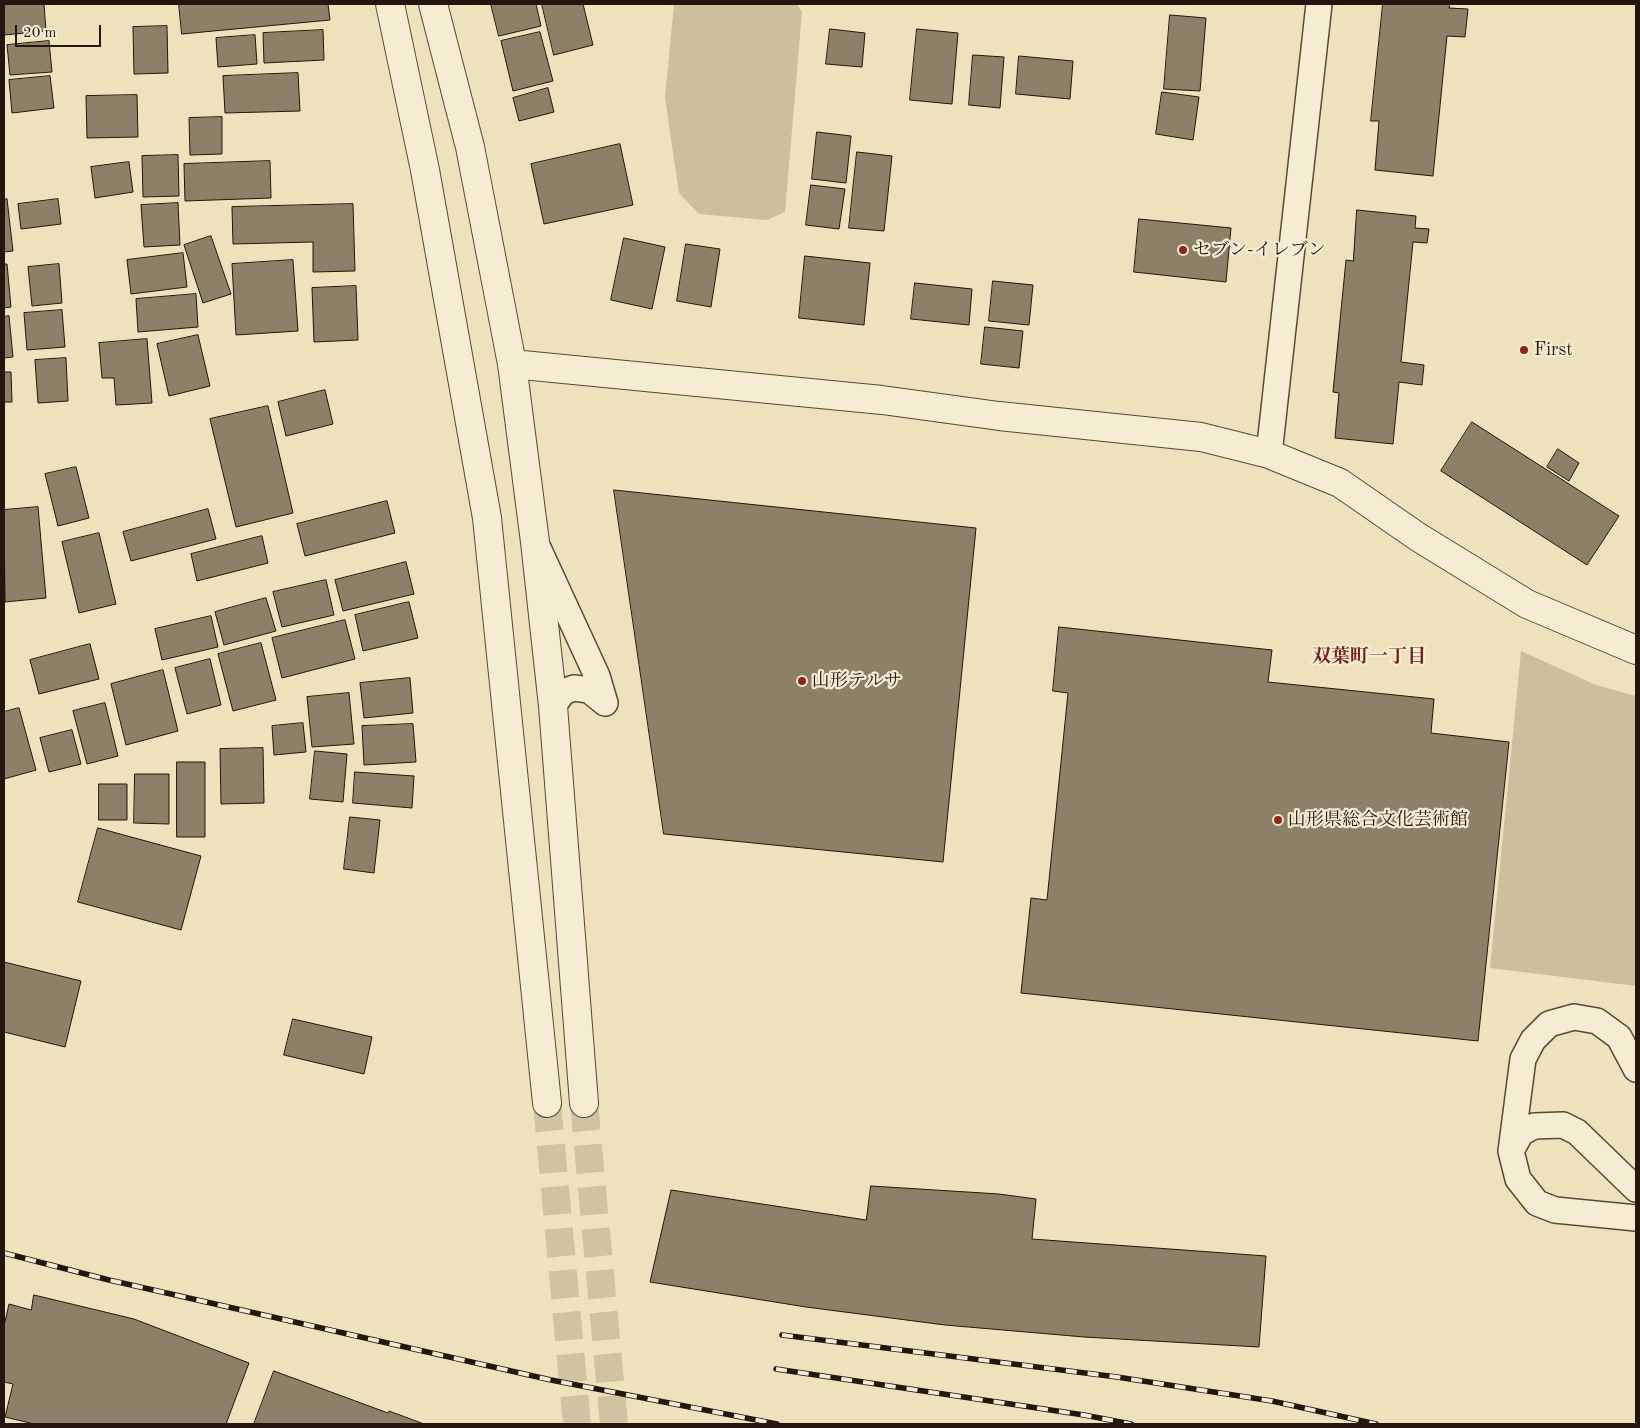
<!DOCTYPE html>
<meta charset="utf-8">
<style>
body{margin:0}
#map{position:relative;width:1640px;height:1428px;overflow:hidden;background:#eee2bc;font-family:"Old Standard TT",serif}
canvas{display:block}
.frame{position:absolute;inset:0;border:5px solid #24150e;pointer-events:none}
.scale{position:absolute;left:15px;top:25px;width:86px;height:22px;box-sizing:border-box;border:2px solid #24150e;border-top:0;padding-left:6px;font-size:15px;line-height:18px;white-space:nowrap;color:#24150e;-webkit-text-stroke:4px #f4ecd3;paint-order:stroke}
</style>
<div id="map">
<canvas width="1640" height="1428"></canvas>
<div class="frame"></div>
<div class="scale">20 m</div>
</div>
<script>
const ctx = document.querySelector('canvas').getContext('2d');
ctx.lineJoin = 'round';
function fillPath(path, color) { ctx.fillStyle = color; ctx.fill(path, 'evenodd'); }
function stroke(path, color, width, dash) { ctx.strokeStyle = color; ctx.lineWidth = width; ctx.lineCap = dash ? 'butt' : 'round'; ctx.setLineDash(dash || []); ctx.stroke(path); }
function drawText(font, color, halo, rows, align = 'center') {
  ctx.font = font + ' "Old Standard TT","Noto Serif JP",serif'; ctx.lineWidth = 4.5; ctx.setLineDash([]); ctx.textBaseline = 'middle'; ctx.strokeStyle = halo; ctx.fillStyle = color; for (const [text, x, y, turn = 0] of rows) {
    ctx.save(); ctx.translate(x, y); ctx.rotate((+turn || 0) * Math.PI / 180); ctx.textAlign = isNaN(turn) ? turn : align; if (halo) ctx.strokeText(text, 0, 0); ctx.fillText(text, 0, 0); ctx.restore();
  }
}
fillPath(new Path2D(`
 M674,4h123l5,8 -17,200 -18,8 -68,-6 -20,-21 -14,-95z
 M1521,651l75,34 40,11v290l-146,-18z`), '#ccbf9e');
const building = new Path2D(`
 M4,4h40l2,27 -42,4z
 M179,4h149l2,16 -148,14z
 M491,4h45l5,22 -42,10z
 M542,4h41l10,41 -39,10z
 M1383,4h67l-1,4 19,1 -3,28 -18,-1 -14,140 -58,-6 4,-49h-8z
 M1170,15l36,3 -6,73 -36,-2z
 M167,26l1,47 -34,1 -1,-47z
 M830,29l35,4 -3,34 -36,-3z
 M917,29l41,4 -6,71 -42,-4z
 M323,30l1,30 -60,3 -1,-30z
 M540,32l13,49 -40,10 -12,-50z
 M255,35l2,29 -39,3 -2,-29z
 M49,41l3,31 -42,3 -3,-30z
 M973,55l31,2 -4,51 -31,-3z
 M1019,56l54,5 -3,38 -54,-5z
 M298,73l2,38 -75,2 -2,-37z
 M50,76l4,32 -42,5 -3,-33z
 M548,88l6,24 -35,9 -6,-23z
 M1162,92l37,5 -6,43 -37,-6z
 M137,95l1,42 -51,1 -1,-42z
 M222,117v37l-32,1 -1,-37z
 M817,132l34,4 -5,47 -34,-4z
 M620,144l13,61 -89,19 -13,-60z
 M857,152l35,4 -8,75 -35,-3z
 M178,155l1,41 -36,1 -1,-41z
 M270,161l1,37 -86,3 -1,-37z
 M129,162l4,30 -38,6 -4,-31z
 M811,185l34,4 -6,40 -33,-4z
 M7,199l6,52 -9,1v-52z
 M58,199l3,25 -40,5 -3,-25z
 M178,203l2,42 -36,2 -3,-42z
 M353,204l2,67 -42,1v-30l-80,2 -1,-37z
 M1357,210l59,6 -1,12 14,1 -2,14 -14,-1 -12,120 23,3 -2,20 -23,-3 -6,62 -58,-6 4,-45 -6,-1 13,-132 7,1z
 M1139,219l92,9 -5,54 -92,-10z
 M211,236l20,58 -28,9 -19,-58z
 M624,238l41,9 -13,62 -41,-9z
 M686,244l34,5 -9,58 -34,-6z
 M183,253l4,34 -56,7 -4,-34z
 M805,256l65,7 -6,62 -65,-7z
 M293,260l5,71 -62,4 -4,-71z
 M4,264h3l4,43 -7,1z
 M59,264l3,39 -30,3 -4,-39z
 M993,281l40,4 -4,40 -40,-4z
 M915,283l57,6 -3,36 -58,-6z
 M356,286l2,54 -44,2 -2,-54z
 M196,294l2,33 -60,5 -2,-33z
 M62,310l3,37 -38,3 -3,-37z
 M9,316l4,41 -9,1v-41z
 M985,327l38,4 -4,37 -38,-4z
 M198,335l12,51 -41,10 -12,-52z
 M147,339l5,64 -36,2 -2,-27h-12l-3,-35z
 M66,358l2,43 -30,2 -3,-43z
 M4,372h7l1,30h-8z
 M325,390l8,34 -47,12 -8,-34z
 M268,406l25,107 -57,14 -26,-108z
 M1472,422l147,94 -32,49 -146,-94z
 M1558,449l21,14 -10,18 -22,-14z
 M76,467l13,51 -31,8 -13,-52z
 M614,490l362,38 -33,334 -279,-28z
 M387,501l8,32 -90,23 -8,-32z
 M38,507l8,91 -41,4 -1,-92z
 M208,509l8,30 -85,22 -8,-29z
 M99,533l17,71 -37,9 -17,-71z
 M262,536l6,27 -71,18 -6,-27z
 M406,562l8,32 -71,17 -8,-31z
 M326,580l8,35 -52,12 -9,-35z
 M266,598l10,33 -52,14 -9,-33z
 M409,602l9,36 -55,13 -8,-36z
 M211,616l7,31 -56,13 -7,-31z
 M345,620l10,39 -73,19 -10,-40z
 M1059,627l213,23 -4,32 166,17 -3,34 78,9 -31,299 -457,-48 10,-95 16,2 21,-207 -15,-2z
 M261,643l15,57 -43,11 -15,-57z
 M90,644l9,35 -60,15 -9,-34z
 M210,659l11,46 -34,9 -12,-46z
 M163,670l15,61 -52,14 -15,-61z
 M410,678l3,35 -49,5 -4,-35z
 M349,693l5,51 -42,3 -5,-50z
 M105,703l13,53 -31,8 -14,-53z
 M19,708l17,62 -32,9v-67z
 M303,723l3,29 -32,3 -2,-29z
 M413,724l3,38 -52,3 -2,-39z
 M72,730l9,34 -32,8 -9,-34z
 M263,748l1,55 -43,1 -1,-55z
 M315,751l32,3 -4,48 -33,-3z
 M177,762h28v75h-28z
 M355,772l59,4 -2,32 -59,-5z
 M135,774h34v50l-35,-1z
 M99,784h28v36h-28z
 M350,817l30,3 -6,53 -30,-4z
 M98,828l103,28 -20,74 -103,-28z
 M4,962l77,19 -16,66 -61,-15z
 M293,1019l79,18 -8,37 -80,-19z
 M871,1186l128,8 37,5 -4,40 234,17 -7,91 -175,-10 -139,-12 -139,-18 -156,-25 21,-92 195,30z
 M34,1295l100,24 115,44 -23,61h-192l-29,-7 8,-33 -9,-2v-56l5,-22 22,6z
 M274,1371l114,42 1,-2 35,13h-170z`);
fillPath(building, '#8d8068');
stroke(building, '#24150e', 1);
stroke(new Path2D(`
 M547,1103l30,321
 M584,1103l30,321`), '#d0c3a2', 28, [28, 14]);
const minor = new Path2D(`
 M1269,454l50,-450
 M539,550l58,126 8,27
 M553,706l10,-14 11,-4 15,2 16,13
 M1636,1069l-17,-32 -22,-16 -23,-4 -25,7 -16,16 -10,19 -12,92 7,28 19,24 18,7 81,8
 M1511,1151l10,-18 13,-7 29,-1 14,7 59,57`);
const tertiary = new Path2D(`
 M390,4l35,166 62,348 60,585
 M433,4l37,143 42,217 23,178 18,164 31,397
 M512,364l370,36 117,16 202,21 68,17 71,29 78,54 109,67 109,46`);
stroke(minor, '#56483a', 28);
stroke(tertiary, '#56483a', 30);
stroke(minor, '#f4ecd3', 25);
stroke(tertiary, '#f4ecd3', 28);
const rail = new Path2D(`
 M4,1253l105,27 442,100 226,44
 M782,1335l335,42 155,24 104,23
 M776,1369l308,46 47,9`);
stroke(rail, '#24150e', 5.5);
stroke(rail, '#f4ecd3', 4, [11]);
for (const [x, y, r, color] of [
 [1183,250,5,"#8f2418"],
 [1524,350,5,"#8f2418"],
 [802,681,5,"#8f2418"],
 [1278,820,5,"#8f2418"]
]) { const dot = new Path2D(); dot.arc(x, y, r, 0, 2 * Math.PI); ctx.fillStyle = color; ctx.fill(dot); stroke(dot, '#f4ecd3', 2); }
drawText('18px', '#24150e', '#f4ecd3', [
 ["セブン-イレブン",1193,250],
 ["First",1534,350],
 ["山形テルサ",812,681],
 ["山形県総合文化芸術館",1288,820]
], 'left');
drawText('bold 19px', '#7a1f14', '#f4ecd3', [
 ["双葉町一丁目",1369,657]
]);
</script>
